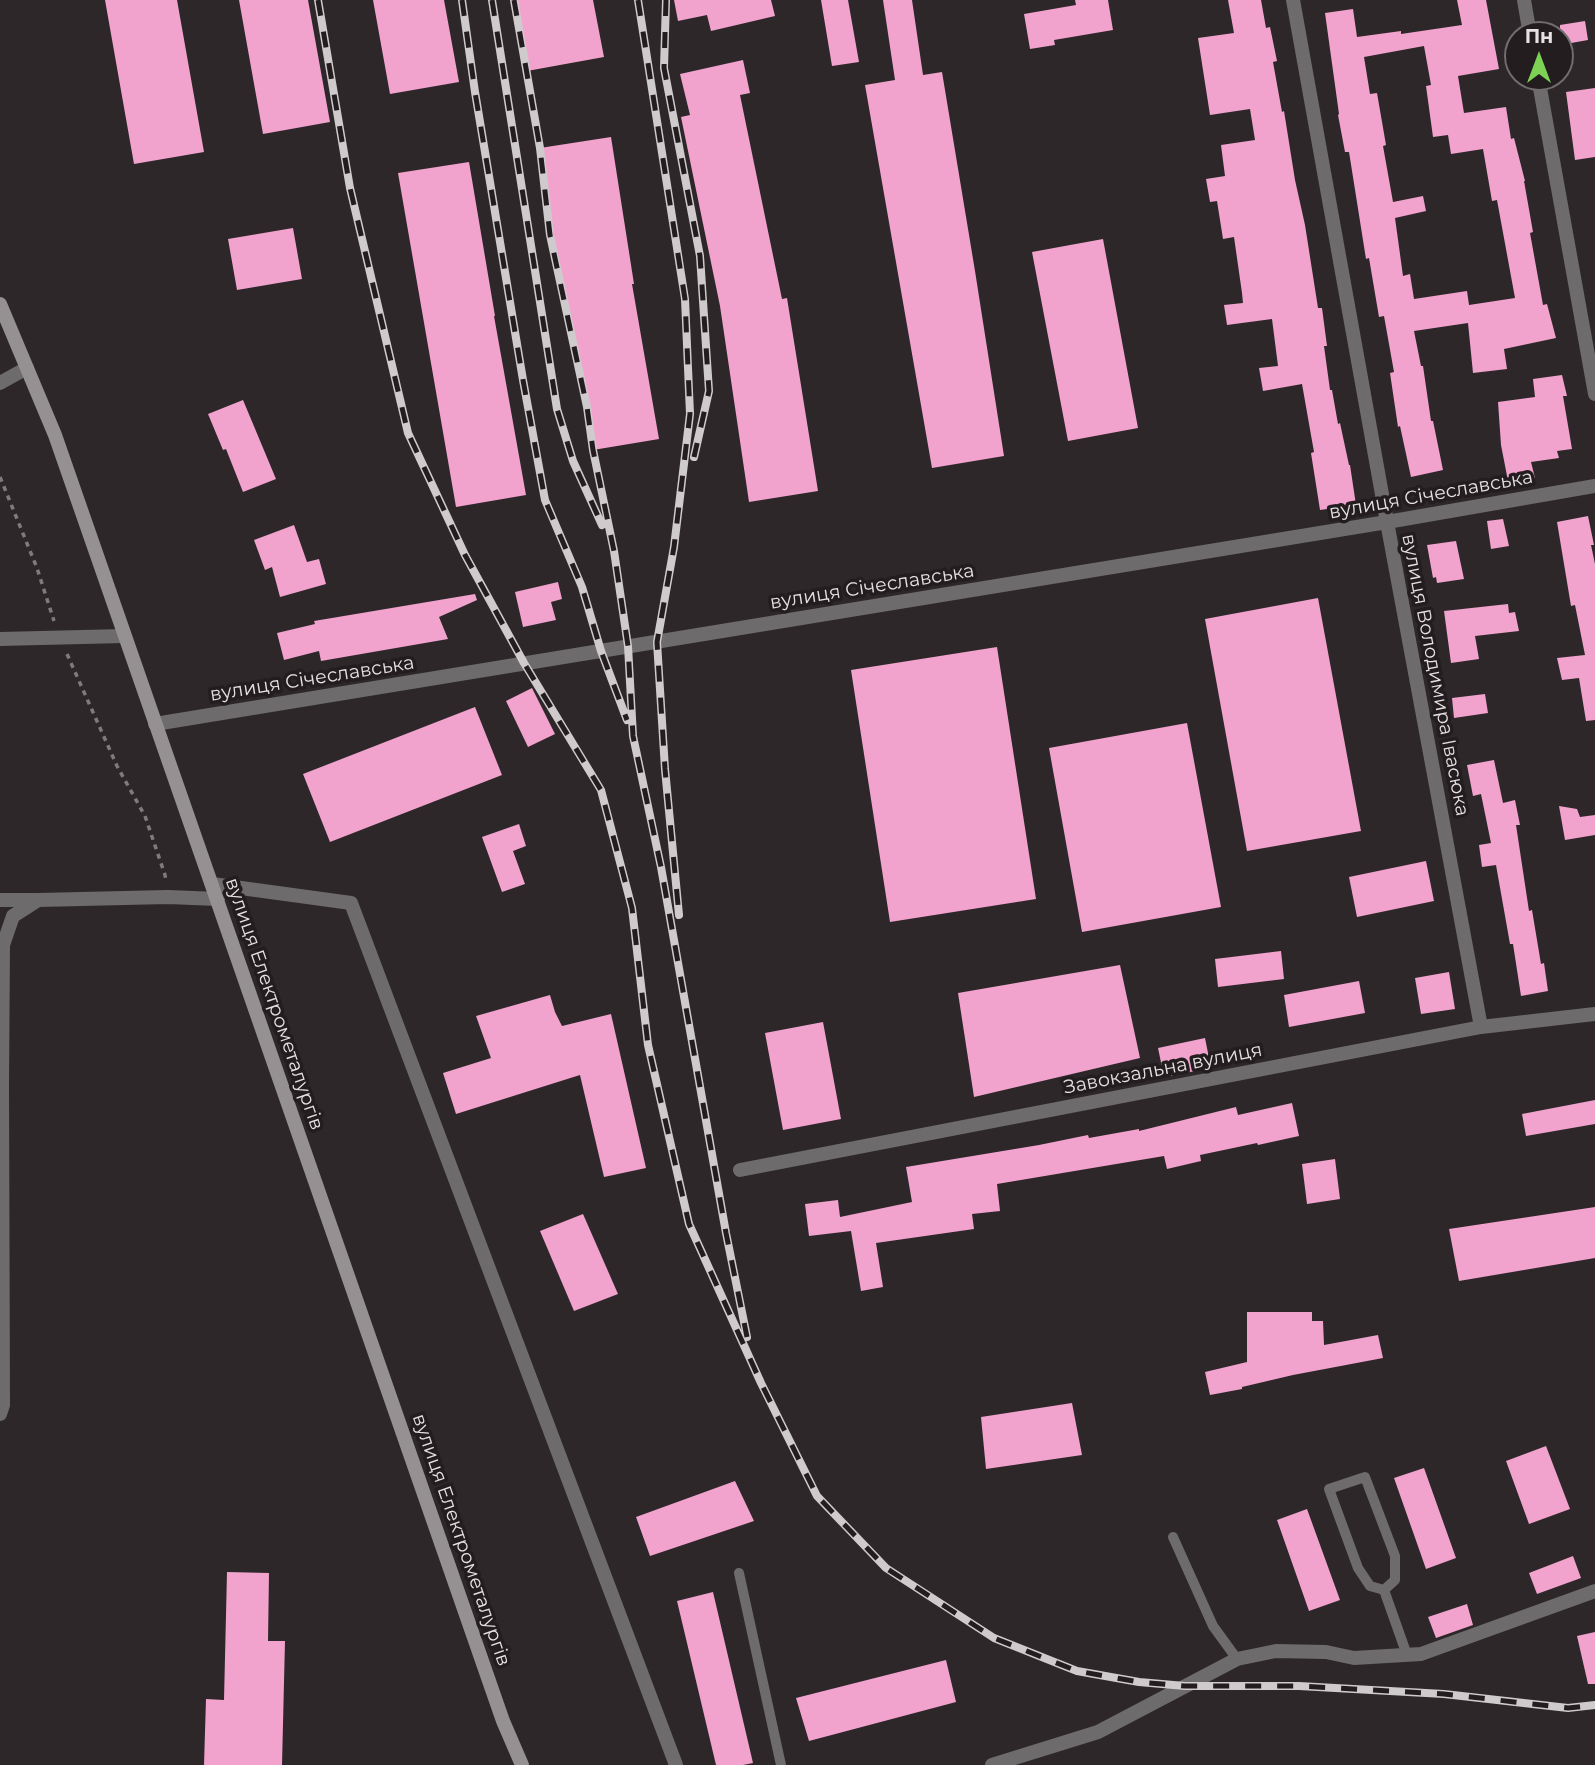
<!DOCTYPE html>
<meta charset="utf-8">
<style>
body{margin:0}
#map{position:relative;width:1595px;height:1765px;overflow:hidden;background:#2d272a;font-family:Montserrat,sans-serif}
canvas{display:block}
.north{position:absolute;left:1504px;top:21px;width:70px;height:70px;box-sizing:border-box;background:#231d20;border:2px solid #716c6e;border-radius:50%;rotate:0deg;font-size:19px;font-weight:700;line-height:28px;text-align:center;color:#e6e2e4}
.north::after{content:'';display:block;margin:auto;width:24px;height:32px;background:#7dd154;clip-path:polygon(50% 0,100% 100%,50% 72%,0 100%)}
</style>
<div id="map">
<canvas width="1595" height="1765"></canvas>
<div class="north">Пн</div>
</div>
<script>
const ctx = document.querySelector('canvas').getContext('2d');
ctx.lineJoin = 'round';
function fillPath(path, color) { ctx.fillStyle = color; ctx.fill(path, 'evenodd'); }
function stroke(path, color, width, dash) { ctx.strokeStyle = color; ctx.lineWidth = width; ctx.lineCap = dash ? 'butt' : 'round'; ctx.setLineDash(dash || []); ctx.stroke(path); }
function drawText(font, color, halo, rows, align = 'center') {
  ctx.font = font + ' Montserrat,sans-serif'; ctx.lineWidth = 7; ctx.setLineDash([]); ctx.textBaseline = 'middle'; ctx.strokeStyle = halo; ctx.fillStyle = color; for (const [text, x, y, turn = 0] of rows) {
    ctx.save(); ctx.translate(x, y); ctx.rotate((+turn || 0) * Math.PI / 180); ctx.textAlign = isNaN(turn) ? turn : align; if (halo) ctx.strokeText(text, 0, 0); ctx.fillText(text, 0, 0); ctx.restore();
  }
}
fillPath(new Path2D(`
 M105,0h72l27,152 -70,12z
 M239,0h69l22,122 -67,12z
 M373,0h71l15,82 -69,12z
 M514,0h79l11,57 -77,14z
 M674,0h97l4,16 -64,15 -4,-16 -29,6z
 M821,0h27l11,62 -27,4z
 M883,0h29l11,75 19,-3 33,199 29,185 -72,12 -67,-383 30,-5z
 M1075,0h33l5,30 -59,10 1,5 -25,4 -6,-35 52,-9z
 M1228,0h33l5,28 4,-1 7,34 -4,1 9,50 2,-1 11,69 10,45 13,83h4l5,38h-3l6,44h2l6,34 2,-1 9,42h1l6,40 -36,5 -9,-57 3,-1 -12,-68 -39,7 -4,-23 19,-2 -6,-47 -45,6 -3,-20 19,-2 -1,-10 -8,-56 -11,2 -6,-38 -7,1 -4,-23 19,-3 -4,-31 34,-5 -5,-31 -40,6 -12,-77 36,-5z
 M1457,0h29l13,69 -41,7 6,37 42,-6 5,32 3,-1 11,43h-1l9,51 -3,1 13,72 4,-1 9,34 -52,11 3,20 -34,4 -5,-50 -54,8 7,35h2l8,55h2l10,49 -32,7 -11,-51 -2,1 -8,-54 4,-1 -10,-56 -5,1 -10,-59 -3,1 -17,-107h-4l-7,-37 1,-1 -14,-101 28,-4 4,28 44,-6v3l61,-9zM1424,46l7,39 -5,1 7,51 15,-2 3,19 32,-5 9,52 5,-1 18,98 -46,7 -2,-14 -53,8 -4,-25 -7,2 -8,-58 31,-7 -3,-15 -30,6 -10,-56 3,-1 -9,-52 -7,1 -6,-37z
 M1585,21l3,19 -28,5v-20z
 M743,60l7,33 -10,2 42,204 5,-1 31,193 -69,11 -29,-196 -39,-189 9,-2 -10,-41z
 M1595,88v69l-20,3 -9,-68z
 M611,137l23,147h-2l27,155 -66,11 -30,-155 -23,-147z
 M469,162l26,154h-1l32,179 -70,12 -58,-334z
 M293,228l9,51 -65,11 -9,-51z
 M1103,239l35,189 -70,13 -36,-189z
 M1562,375l5,21h-4l9,53 -15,2 2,7 -28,4 4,16 -27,3 -7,-36 -3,-43 37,-5 -2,-18z
 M243,400l33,79 -33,13 -17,-43 -3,1 -15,-36z
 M1588,516l6,29h-3l4,19v156l-9,1 -7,-43 -17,2 -5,-22 28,-3 -10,-50 -4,1 -14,-84z
 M1503,519l6,27 -18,3 -4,-28z
 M294,525l13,37 12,-3 7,25 -46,13 -8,-30 -7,3 -11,-30z
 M1456,541l8,38 -27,4 -1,-6 -3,1 -6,-33z
 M558,582l4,17 -11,3 5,18 -33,7 -8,-35z
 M475,594l2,6 -38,17 9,22 -127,22 -2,-10 -35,9 -7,-27 38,-9 -1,-3z
 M1318,598l43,233 -114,20 -42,-232z
 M1508,604l1,9 6,-1 4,19 -44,5 4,23 -28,4 -7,-52z
 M997,647l39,252 -146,23 -39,-252z
 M532,688l23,46 -27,13 -22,-46z
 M1485,694l3,19 -34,5 -2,-20z
 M475,707l27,68 -172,67 -27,-68z
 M1187,723l34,184 -139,25 -33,-184z
 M1494,760l9,43 12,-3 5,25h-4l13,86 3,-1 9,54 3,-1 4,28 -27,5 -8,-52h-3l-14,-79 -14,2 -3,-22 12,-2 -10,-49 -8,2 -6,-31z
 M1559,806l18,3 3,8 15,-2v20l-30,5z
 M519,824l7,22 -13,5 12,33 -23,8 -20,-55z
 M1426,861l8,40 -77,16 -8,-40z
 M1281,951l3,28 -66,8 -3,-28z
 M1120,965l20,93 -166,39 -16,-104z
 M1449,972l6,37 -34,5 -6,-36z
 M1359,981l6,32 -76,14 -5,-32z
 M550,995l5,17 7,14 49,-12 35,154 -42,9 -24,-102 -124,39 -13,-41 48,-15 -15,-42z
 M823,1022l18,97 -58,11 -18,-97z
 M1205,1038l6,30 -47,9 -6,-29z
 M1595,1100v24l-69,12 -4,-22z
 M1292,1103l7,33 -41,9 -1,-2 -57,12 1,6 -34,8 -3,-13 -167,28 3,27 -28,3 2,15 -98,14 7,44 -22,4 -10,-60 -42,5 -4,-32 33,-4 2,17 72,-15 -6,-35 133,-22 49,-10 1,3 50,-9v2l97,-24 2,8z
 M1335,1159l5,40 -33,5 -5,-40z
 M1595,1207v51l-136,23 -10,-52z
 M583,1214l35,80 -44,17 -34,-80z
 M1247,1312h65v9h11l1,24 54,-10 5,23 -90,17 -51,12v2l-32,6 -5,-23 42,-10z
 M1072,1403l10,52 -96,14 -5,-52z
 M1546,1446l24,63 -41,15 -23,-63z
 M1424,1468l32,90 -30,11 -32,-91z
 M735,1481l19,40 -104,35 -14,-39z
 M1307,1509l33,91 -31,11 -32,-91z
 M1573,1556l8,22 -44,16 -8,-21z
 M227,1572l42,1 -1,68h17l-3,124h-78l2,-66 18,1z
 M713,1592l40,171 -10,2h-27l-39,-164z
 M1467,1604l6,21 -37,13 -8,-21z
 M1595,1632v52h-7l-11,-48z
 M946,1660l10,42 -147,39 -13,-43z`), '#f2a3cd');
stroke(new Path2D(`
 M0,477l37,91 17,53
 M67,654l50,112 28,50 20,59 1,6`), '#7f7a7d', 3.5, [5, 5]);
stroke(new Path2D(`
 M1173,1537l40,89 24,33
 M739,1573l42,192
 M1384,1590l-14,-4 -12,-18 -29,-79 36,-12 30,79v24l-11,10 23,65`), '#6e6b6c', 10);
stroke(new Path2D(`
 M1293,0l94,522 94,505
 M1524,0l6,35
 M1538,77l57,317
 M0,383l27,-15
 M0,639l124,-3
 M155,724l1232,-202 208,-36
 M212,884l139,19 325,862
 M0,900h38
 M740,1170l741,-143 114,-13
 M992,1765l106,-33 139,-73 39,-8 50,1 28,6 67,-4 174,-63`), '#6e6b6c', 14);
stroke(new Path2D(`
 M0,1414l3,-9 -1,-320 1,-140 10,-29 25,-16 130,-3 50,2`), '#6e6b6c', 14);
stroke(new Path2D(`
 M0,304l55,131 448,1286 19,44`), '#959092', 14);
const rail = new Path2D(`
 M318,0l32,188 58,245 57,122 59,108 77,127 31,118 16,137 41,179 72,159 56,113 69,72 108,70 83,33 62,11 46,4h114l145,8 124,14 27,-3
 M462,0l13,92 48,288 22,120 37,87 19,64 26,69
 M492,0l65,409 16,52 29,64
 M514,0l26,148 10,87 37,172 6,43 21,101 14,95 5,90 28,131 65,366 21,104
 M638,0l47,299 5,115 -16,133 -17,95 8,127 14,146
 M666,0l-2,68 36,188 9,135 -15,66`);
stroke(rail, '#cfcbcd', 8);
stroke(rail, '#231d20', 5, [16]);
drawText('19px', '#e6e2e4', '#231d20', [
 ["вулиця Січеславська",1431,495,-10],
 ["вулиця Січеславська",872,587,-9],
 ["вулиця Володимира Івасюка",1435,675,79],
 ["вулиця Січеславська",312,679,-9],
 ["вулиця Електрометалургів",274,1004,71],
 ["Завокзальна вулиця",1163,1069,-11],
 ["вулиця Електрометалургів",461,1540,71]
]);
</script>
